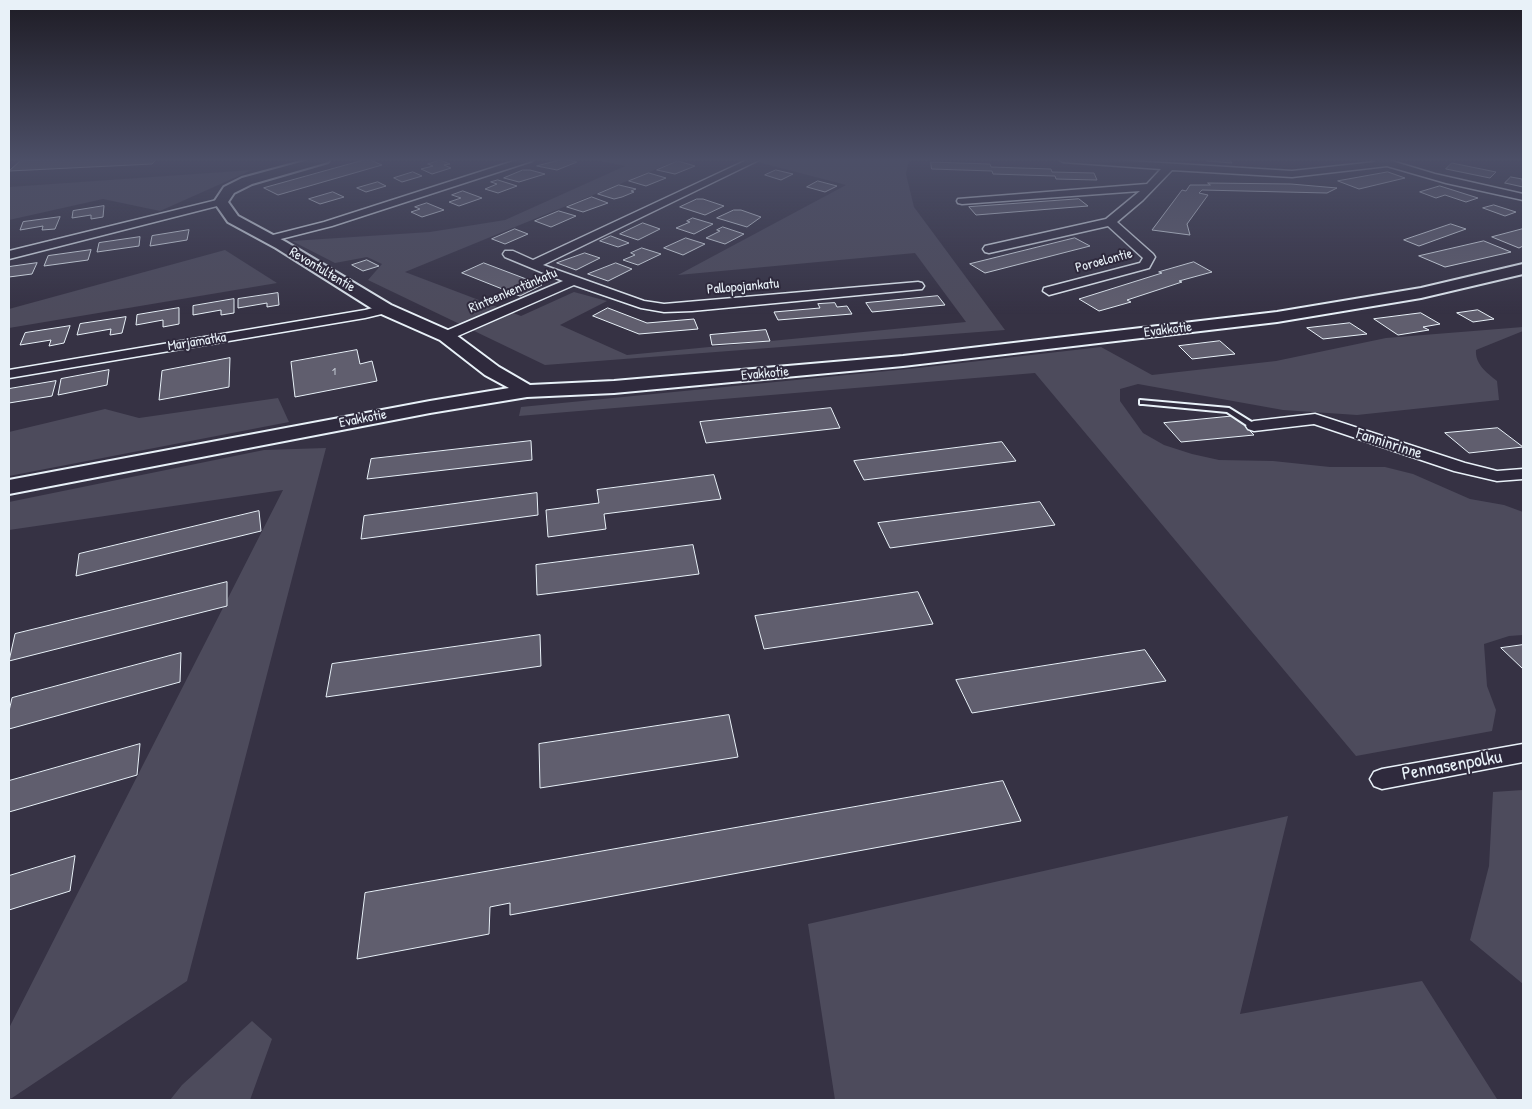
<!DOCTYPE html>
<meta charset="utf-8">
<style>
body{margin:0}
#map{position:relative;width:1532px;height:1109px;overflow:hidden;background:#363244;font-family:"Patrick Hand",sans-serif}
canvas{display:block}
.frame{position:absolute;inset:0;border:10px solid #e8f1f8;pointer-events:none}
</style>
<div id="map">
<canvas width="1532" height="1109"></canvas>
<div class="frame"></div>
</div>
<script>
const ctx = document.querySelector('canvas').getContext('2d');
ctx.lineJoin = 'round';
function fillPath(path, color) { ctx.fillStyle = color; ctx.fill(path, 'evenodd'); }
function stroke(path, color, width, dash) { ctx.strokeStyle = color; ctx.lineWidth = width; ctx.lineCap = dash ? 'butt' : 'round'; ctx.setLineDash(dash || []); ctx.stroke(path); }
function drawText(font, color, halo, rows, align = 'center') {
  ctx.font = font + ' "Patrick Hand",sans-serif'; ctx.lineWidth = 4; ctx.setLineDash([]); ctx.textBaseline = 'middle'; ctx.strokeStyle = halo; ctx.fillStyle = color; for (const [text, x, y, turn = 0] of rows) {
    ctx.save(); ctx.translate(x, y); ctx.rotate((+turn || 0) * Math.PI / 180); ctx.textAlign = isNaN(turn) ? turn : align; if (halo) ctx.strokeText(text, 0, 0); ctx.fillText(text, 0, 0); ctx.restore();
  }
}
fillPath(new Path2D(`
 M590,159h91l-276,113 116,44 53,-24 33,9 -47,24 67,30 339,-33 -51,-69 -237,22 168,-90 -100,-26h163l-3,15 8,33 91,123 -460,35 -177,-85 14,-16 -15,-7 -32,6 -43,-22 138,-9 75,-12 120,-54z
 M252,170l-92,41 -57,-12 -94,21v-33z
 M225,250l52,33 -268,45v-19z
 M1523,327v4l-47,19c-1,14 10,22 21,31l2,19 -142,15 -74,-5 -145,-26 -18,5v12l23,32 21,12 28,9 27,6 54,1 57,6h55l28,7 57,25 34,6 19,7v123l-14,1 -25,8 3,42 9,24 -4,21 -136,25 -321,-383 -516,43 2,-9 397,-39 183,-21 51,28 124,-14 110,-23z
 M278,398l11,24 -280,54v-44l96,-23 34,9z
 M326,448l-139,533 -178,119v-72l274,-538 -274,40v-28l255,-52z
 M1523,790v194l-53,-44 19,-74 4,-74z
 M1288,816l-48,198 182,-33 75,118 -662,1 -27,-176z
 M252,1021l20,18 -22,61h-80l12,-15z`), '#4d4b5c');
const building = new Path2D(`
 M72,159h85l-5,5 -143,7 11,-10z
 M368,159l14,6 -104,30 -14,-7z
 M564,159l13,3 -20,8 -20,-4z
 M1206,159l24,1 2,3 -25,-2z
 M441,160l9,4 -6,1 7,3 -19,6 -11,-5 12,-3 -5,-2z
 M678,161l17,5 -20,8 -18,-4z
 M931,162l59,2 1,3 60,2 1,3 42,1 3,7 -41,-1 -1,-3 -62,-2 -1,-3 -60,-2z
 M1452,163l44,9 -6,6 -44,-9z
 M523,170h7l15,4 -26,8 -15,-4z
 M776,170l17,4 -12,6 -16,-5z
 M413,172l9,4 -20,6 -8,-4z
 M1388,172l17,6 -46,11 -21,-8z
 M649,173l17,5 -20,8 -17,-5z
 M1511,177l11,2 1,8 -18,-4z
 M498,180l19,6 -19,7 -13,-4 12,-5 -6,-2z
 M818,181l19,5 -12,6 -18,-5z
 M378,182l8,4 -20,6 -9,-4z
 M1208,183l83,1 46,4 -10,5 -125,-3 -3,3 9,2 -21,29 3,11 -38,-5 30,-40 4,1 4,-6h20z
 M619,185l17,4 -5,2 3,1 -12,5 -8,2 -16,-5z
 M1440,186l38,12 -12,4 -21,-7 -9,3 -16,-6z
 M463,191l19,7 -23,8 -10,-4 12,-4 -9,-3z
 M333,192l11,5 -24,7 -11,-5z
 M592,197l16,6 -25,9 -16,-5z
 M697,199h6l21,7 -19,9 -25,-8z
 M1079,199l9,7 -112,9 -7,-8z
 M427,203l17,7 -22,7 -11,-5 9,-3 -5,-2z
 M1494,205l22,7 -11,4 -22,-8z
 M104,206l-1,11 -12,2v-4l-19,3 1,-7z
 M734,210h7l20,7 -14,10 -30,-9z
 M559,211l17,5 -25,11 -16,-6z
 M60,217l-5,12 -13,1 1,-4 -23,4 3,-8z
 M693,218l20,6 -19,10 -18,-6 14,-6 -3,-1z
 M643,223l17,6 -22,11 -18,-6z
 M1451,224l15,5 -47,17 -15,-6z
 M723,227l21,7 -19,10 -19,-6 14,-7 -3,-1z
 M515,229l13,5 -23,10 -13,-5z
 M1523,229v17l-4,2 -27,-11z
 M189,230l-2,10 -37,6 2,-10z
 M611,236l18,7 -11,4 -18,-6z
 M140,237l-1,9 -42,6 2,-9z
 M686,238l19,6 -22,11 -19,-7z
 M1075,238l15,8 -105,27 -15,-9z
 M1484,241l27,11 -66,15 -26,-11z
 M642,248l19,6 -23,11 -15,-5 12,-5 -4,-2z
 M91,250l-3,10 -44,6 4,-10z
 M585,253l15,5 -24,12 -19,-7z
 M367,260l12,6 -16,5 -11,-6z
 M1194,262l18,10 -33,9 3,1 -55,18 4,2 -32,9 -20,-12 83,-26 -3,-1z
 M37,263l-5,11 -23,3v-10z
 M484,263l58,22 -22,11 -58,-23z
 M616,263l16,6 -24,12 -20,-7z
 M278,293l1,12 -12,2v-4l-29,5v-9z
 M938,296l7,9 -73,7 -6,-9z
 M234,299v14l-13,2v-5l-28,5v-9z
 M835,303l2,4 10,-1 5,8 -74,6 -4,-8 46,-4 -2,-4z
 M179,308v16l-16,3v-7l-27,5 1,-10z
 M608,308l39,15 47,-4 4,10 -59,5 -46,-18z
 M1478,310l16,9 -21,3 -16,-9z
 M1421,313l19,11 -17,3 6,3 -31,5 -24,-16z
 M126,317l-4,16 -12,2 1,-6 -34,6 3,-11z
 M1350,323l17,11 -44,5 -16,-11z
 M70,326l-6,17 -15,3 2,-6 -31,5 5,-12z
 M766,330l4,11 -58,4 -2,-10z
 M1220,341l15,13 -43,5 -13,-13z
 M357,350l3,14 12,-3 5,20 -82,16 -4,-35z
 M230,358l-1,29 -70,13 3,-29z
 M109,370l-2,15 -49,10 3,-16z
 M56,381l-4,15 -43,7v-14z
 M831,408l9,20 -134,15 -6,-21z
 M1235,416l19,19 -73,7 -17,-19z
 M1498,428l25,19 -54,6 -24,-20z
 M531,441l1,19 -165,19 4,-20z
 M1002,442l14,19 -152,19 -10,-19z
 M714,475l7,24 -117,15 2,15 -58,8 -2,-27 53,-7 -2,-13z
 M537,493l1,22 -177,24 3,-23z
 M1040,502l15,23 -165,23 -12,-25z
 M259,511l2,20 -185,45 3,-22z
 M693,545l6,29 -162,21 -1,-30z
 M227,582v24l-218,55 6,-27z
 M918,592l15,32 -169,25 -9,-33z
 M540,635l1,31 -215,31 6,-33z
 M1523,645v24l-22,-21z
 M1145,650l21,31 -194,32 -16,-33z
 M181,653l-1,29 -171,47v-18l3,-13z
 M729,715l9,42 -198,31 -1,-44z
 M140,744l-3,31 -128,37v-31z
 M1003,781l18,40 -511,94v-12l-20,4 -1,27 -132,25 8,-66z
 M75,856l-5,35 -61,19v-34z`);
fillPath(building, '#605e6e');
stroke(building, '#e8f1f8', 1);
const service = new Path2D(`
 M1140,400l89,8 29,18 -1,2h-6l-24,-16 -84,-8h-3z`);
const minor = new Path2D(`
 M520,159h14l-2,2 -200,65 -63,16 -6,-3 2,-2 59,-15z
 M749,159l10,1 -216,105 101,36 20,3 254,-22 4,1 2,3 -2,3 -230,22 -28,1 -23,-4 -67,-23 -123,54h-10l-2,-3 2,-3 122,-52 -58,-24 -2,-3 2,-3h8l20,9z
 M1058,159h38l196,12 83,-9 -3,-3h13l50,15 88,20v6l-77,-17 -59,-17 -95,11 -120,-7 -29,30 -26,22 36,32 2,3 -6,11 -100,27 -6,-4 1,-3 96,-25 3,-5 -35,-32 -119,27 -4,-1 -2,-3 2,-3 121,-27 34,-28 -178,13 -4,-1 -1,-2 1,-2 189,-15 14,-15 -98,-7z
 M221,199l5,3 -1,2 -216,55v-8z
 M385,305l7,4 -2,3 -25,6 -356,60v-8l356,-60z
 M1315,414l150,49 32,8 26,-2v10l-26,2 -43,-10 -140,-47 -60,7 -6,-2 -2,-3 2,-3 6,-2z
 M1523,744v18l-141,27 -8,-3 -4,-7 4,-7 8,-3z`);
const tertiary = new Path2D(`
 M312,159h18l-2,3 -76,22 -18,9 -6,9 10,14 48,26 105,63 61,27 47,35 31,18 84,-4 289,-25 374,-44 144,-24 102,-24v10l-102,24 -144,24 -374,44 -289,27 -87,4 -97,16 -421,81v-14l421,-79 79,-13 -24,-13 -45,-35 -61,-27 -103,-65 -48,-26 -14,-20 10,-15 18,-9z`);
stroke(service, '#e8f1f8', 4);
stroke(minor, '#e8f1f8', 3);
stroke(tertiary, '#e8f1f8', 4);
fillPath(service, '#2f2a3d');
fillPath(minor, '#2f2a3d');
fillPath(tertiary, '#2f2a3d');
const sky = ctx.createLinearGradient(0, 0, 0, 314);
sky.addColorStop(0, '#1e1c25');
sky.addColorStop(0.51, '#4c4f67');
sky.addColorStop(1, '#4c4f6700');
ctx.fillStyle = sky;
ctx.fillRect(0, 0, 1532, 314);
drawText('11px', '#c6ccd6', null, [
 ["1",334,372]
]);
drawText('14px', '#e8f1f8', '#2f2a3d', [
 ["Poroelontie",1104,261,-15],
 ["Revontultentie",322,270,31],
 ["Pallopojankatu",743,287,-5],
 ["Rinteenkentänkatu",513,291,-23],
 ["Evakkotie",1168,330,-7],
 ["Marjamatka",197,342,-9],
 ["Evakkotie",765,374,-5],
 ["Evakkotie",363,419,-11]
]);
drawText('16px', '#e8f1f8', '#2f2a3d', [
 ["Fanninrinne",1389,444,18]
]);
drawText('19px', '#e8f1f8', '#2f2a3d', [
 ["Pennasenpolku",1452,766,-10]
]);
</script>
